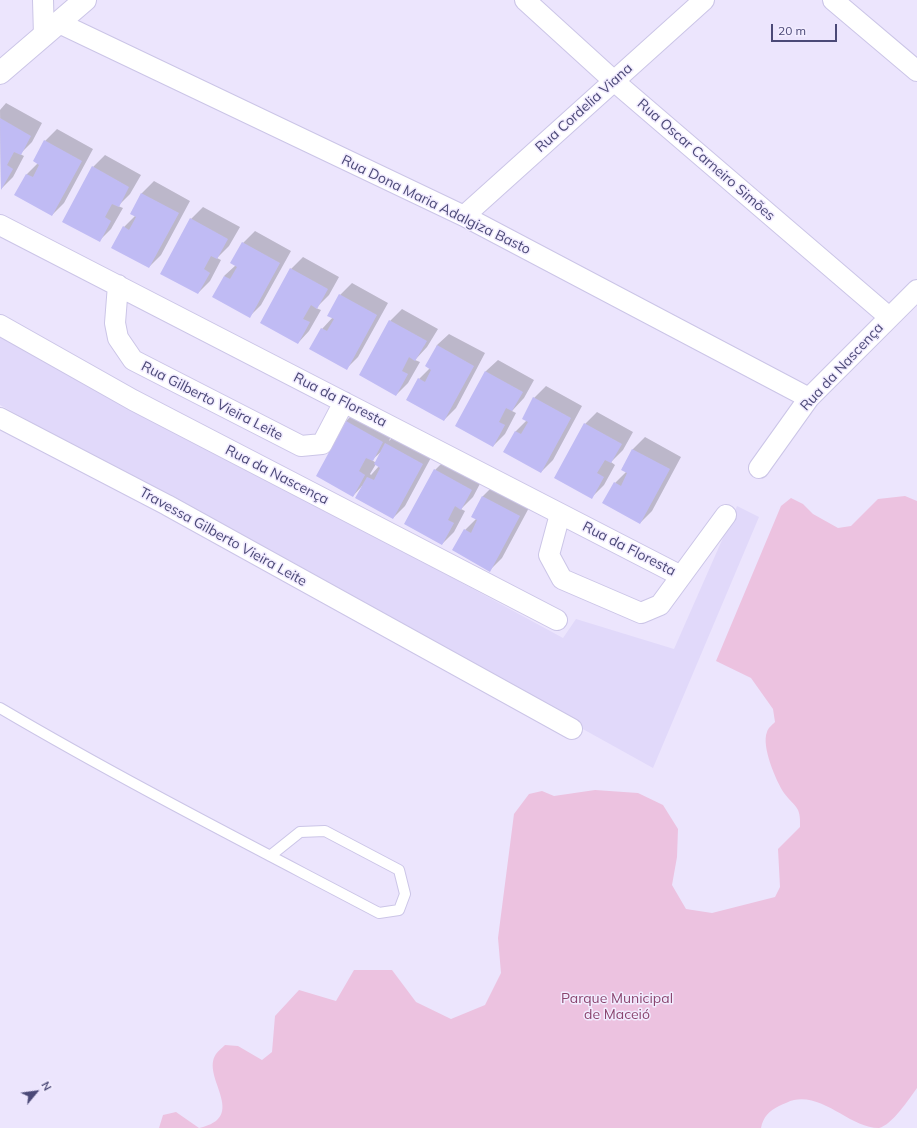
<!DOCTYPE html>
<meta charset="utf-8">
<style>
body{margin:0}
#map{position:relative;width:917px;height:1128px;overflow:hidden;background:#ece5fd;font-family:Mulish,sans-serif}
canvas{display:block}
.north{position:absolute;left:16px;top:1072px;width:40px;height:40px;-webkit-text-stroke:3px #f2ecff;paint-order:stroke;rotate:61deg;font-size:11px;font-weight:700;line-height:16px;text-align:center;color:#4b4977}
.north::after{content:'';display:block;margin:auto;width:14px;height:18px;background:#4b4977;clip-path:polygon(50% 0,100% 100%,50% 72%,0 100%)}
.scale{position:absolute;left:771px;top:24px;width:66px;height:18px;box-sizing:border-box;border:2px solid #4b4977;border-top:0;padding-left:5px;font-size:12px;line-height:14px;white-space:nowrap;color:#4b4977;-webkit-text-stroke:3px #f2ecff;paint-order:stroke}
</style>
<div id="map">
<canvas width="917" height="1128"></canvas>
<div class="north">N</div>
<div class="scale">20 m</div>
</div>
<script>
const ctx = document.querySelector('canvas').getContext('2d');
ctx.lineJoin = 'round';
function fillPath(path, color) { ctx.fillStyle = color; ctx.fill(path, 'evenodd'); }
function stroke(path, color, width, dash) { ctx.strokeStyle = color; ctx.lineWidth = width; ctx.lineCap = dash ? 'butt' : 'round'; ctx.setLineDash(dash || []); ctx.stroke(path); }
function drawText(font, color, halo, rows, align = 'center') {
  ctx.font = font + ' Mulish,sans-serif'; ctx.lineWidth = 3; ctx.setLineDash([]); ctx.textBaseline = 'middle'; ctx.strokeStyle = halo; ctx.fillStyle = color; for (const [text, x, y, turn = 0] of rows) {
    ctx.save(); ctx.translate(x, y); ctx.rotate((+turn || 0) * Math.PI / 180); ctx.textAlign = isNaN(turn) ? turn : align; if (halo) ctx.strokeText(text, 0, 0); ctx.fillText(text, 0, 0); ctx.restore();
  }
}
fillPath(new Path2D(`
 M0,331l563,307 13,-19 98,30 63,-143 22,11 -106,251 -653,-363z`), '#e1d9fa');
fillPath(new Path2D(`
 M905,496l12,5v587c-8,11 -25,37 -38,40 -29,0 -54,-34 -85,-28 -5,1 -10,4 -15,6 -10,5 -16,11 -18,22h-602l4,-13 13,-3 23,16c51,-11 1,-51 17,-74 2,-3 6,-6 9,-9l13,1 24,14 10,-8 3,-36 24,-26 37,11 18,-31h38l24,32 35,17 34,-14 16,-32 -3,-35 16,-124 15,-20 13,-3 12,5 41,-6 43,3 25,12 15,24 -1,28 -5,28 14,24 26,4 63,-16 5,-10 -2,-38 22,-22c1,-22 -5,-19 -16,-34 -8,-12 -23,-47 -17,-61 1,-4 5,-7 8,-10l-2,-13 -22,-31 -35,-17 65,-155 10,-8 12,6 10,10 25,14 13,-2 27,-27z`), '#ecc2e0');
fillPath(new Path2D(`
 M6,103l36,20 -10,19 -12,12 4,2 -11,21 -12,12 -1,-79z
 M57,129l36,20 -29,54 -12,12 -36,-20 11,-21 11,-11 -4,-2 11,-20z
 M105,155l36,20 -11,19 -12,12 5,2 -12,21 -12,12 -6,-74z
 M154,181l36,20 -29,54 -12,12 -37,-20 12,-20 11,-11 -4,-3 11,-20z
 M203,207l37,20 -11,19 -12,12 4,2 -11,21 -12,12 -7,-74z
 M255,231l36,20 -30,54 -12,12 -25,-41 12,-11 7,-22z
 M303,257l36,20 -10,18 -13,13 5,2 -12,21 -11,12 -7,-74z
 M352,283l36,20 -30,54 -12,12 -24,-40 11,-12 7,-22z
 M402,309l36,20 -11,18 -12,13 5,2 -12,21 -12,12 -6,-74z
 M449,334l36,19 -29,55 -12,12 -25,-41 11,-11 7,-23z
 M498,360l36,20 -10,18 -12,13 4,2 -11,21 -12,12 -36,-20 29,-55z
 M546,386l36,20 -29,54 -12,12 -36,-20 11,-21 11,-11 7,-22z
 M358,409l36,20 -5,12 9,-9 36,20 -29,54 -12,12 -31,-32 -9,10 -7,-75zM382,451l-6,12 -4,-3zM376,464l3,2 -8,9 -1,-1z
 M597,412l36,20 -10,18 -12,12 4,3 -11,20 -12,12 -36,-19 29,-54z
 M645,437l36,20 -29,54 -12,12 -25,-40 11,-11 -4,-3 11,-20z
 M447,458l36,20 -10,19 -12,12 4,2 -11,21 -12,12 -7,-74z
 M495,484l36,20 -29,54 -12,12 -25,-40 11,-11 -4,-3 11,-20z`), '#0003');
fillPath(new Path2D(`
 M0,118l31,18 -10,19 -7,-3 -7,13 6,4 -12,21z
 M44,140l38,21 -30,55 -38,-21 12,-21 7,3 6,-12 -6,-4z
 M92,166l37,21 -10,20 -7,-3 -7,13 6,4 -11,21 -38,-20z
 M141,193l38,20 -30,55 -38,-20 12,-22 6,4 7,-13 -6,-3z
 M190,218l38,21 -11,20 -6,-3 -7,13 6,4 -12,21 -38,-20z
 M242,242l38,21 -30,55 -38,-21 12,-21 6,3 7,-12 -7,-4z
 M290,268l38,21 -11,20 -6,-4 -8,14 7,3 -12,22 -38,-21z
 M339,294l38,21 -30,55 -38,-21 12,-21 6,3 7,-12 -7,-3z
 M389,320l38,21 -12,20 -6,-4 -7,14 6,3 -12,22 -37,-21z
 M437,345l37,21 -30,55 -38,-21 12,-22 7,4 6,-12 -6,-4z
 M485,371l38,21 -11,19 -6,-3 -7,14 6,3 -12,22 -38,-21z
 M533,397l38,21 -30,55 -38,-21 12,-21 6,3 7,-12 -6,-3z
 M346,421l37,21 -10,19 -7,-3 -7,13 6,4 -12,22 -37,-21z
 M584,423l38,21 -11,19 -6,-3 -8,13 7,4 -12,22 -38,-21z
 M385,443l38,21 -30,55 -38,-21 12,-21 7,3 6,-12 -6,-4z
 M632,449l38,20 -30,55 -38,-21 12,-21 7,4 6,-13 -6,-3z
 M434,469l38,21 -11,20 -6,-4 -7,14 6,3 -12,22 -38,-21z
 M482,496l38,20 -30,56 -38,-22 12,-21 7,4 6,-13 -6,-3z`), '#c0bbf4');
const service = new Path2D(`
 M0,708c124,73 252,138 379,205l20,-3 6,-16 -6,-24 -74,-39 -25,1 -30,24`);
const minor = new Path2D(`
 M43,0l1,36
 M525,0l90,82 274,235
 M833,0l84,71
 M59,23l405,193 345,182
 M464,216l240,-216
 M0,225l681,351
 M118,285l-3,38 3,15 15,22 168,86 21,-2 22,-42
 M0,325l133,75 424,220
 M0,418l167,87 405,224
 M759,468l50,-70 108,-108
 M560,514l-11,41 13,24 79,34 19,-8 66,-90`);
const tertiary = new Path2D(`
 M0,73l85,-73`);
stroke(service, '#cbc5e7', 12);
stroke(minor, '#cbc5e7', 22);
stroke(tertiary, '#cbc5e7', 24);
stroke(service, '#fff', 10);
stroke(minor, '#fff', 20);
stroke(tertiary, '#fff', 22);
drawText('14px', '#4b4977', '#f2ecff', [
 ["Rua Cordelia Viana",584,108,-42],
 ["Rua Oscar Carneiro Simões",706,160,41],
 ["Rua Dona Maria Adalgiza Basto",436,205,26],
 ["Rua da Nascença",842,367,-47],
 ["Rua da Floresta",340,400,27],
 ["Rua Gilberto Vieira Leite",212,401,27],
 ["Rua da Nascença",277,475,27],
 ["Travessa Gilberto Vieira Leite",223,537,29],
 ["Rua da Floresta",629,549,27]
]);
drawText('14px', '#8a456f', '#f2ecff', [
 ["Parque Municipal",617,999],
 ["de Maceió",617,1015]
]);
</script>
